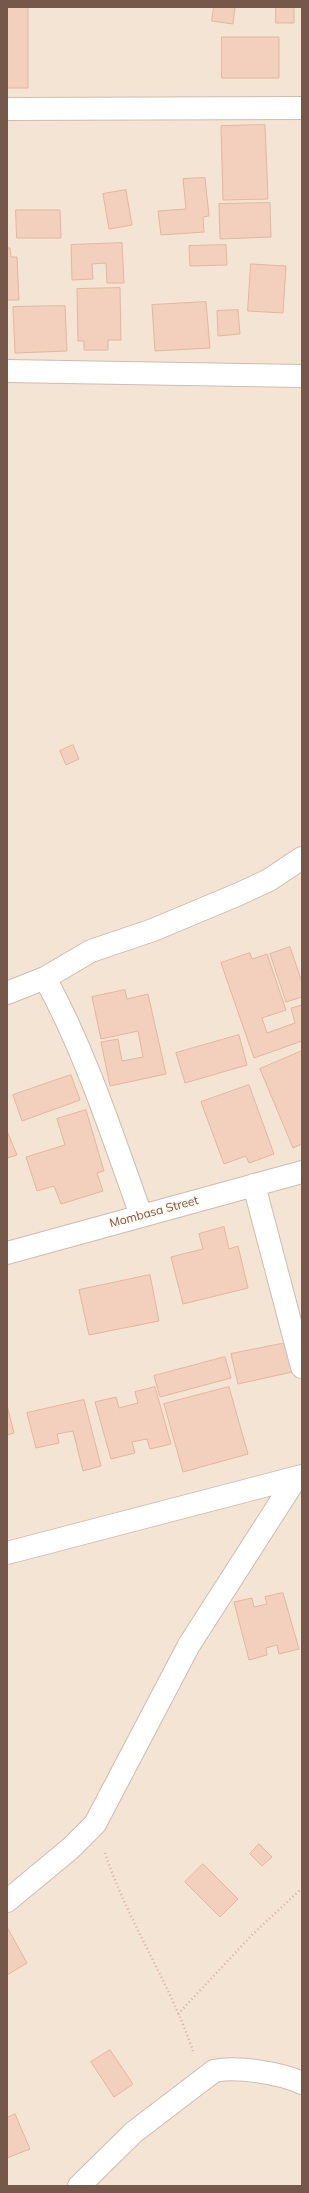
<!DOCTYPE html>
<style>
body{margin:0}
#map{position:relative;width:309px;height:2193px;overflow:hidden;background:#fcf3e5;font-family:Mulish,sans-serif}
canvas{display:block}
.frame{position:absolute;inset:0;border:8px solid #76584a;pointer-events:none}
</style>
<div id="map">
<canvas width="309" height="2193"></canvas>
<div class="frame"></div>
</div>
<script>
const ctx = document.querySelector('canvas').getContext('2d');
ctx.lineJoin = 'round';
function fillPath(path, color) { ctx.fillStyle = color; ctx.fill(path, 'evenodd'); }
function stroke(path, color, width, dash) { ctx.strokeStyle = color; ctx.lineWidth = width; ctx.lineCap = dash ? 'butt' : 'round'; ctx.setLineDash(dash || []); ctx.stroke(path); }
function drawText(font, color, halo, rows, align = 'center') {
  ctx.font = font + ' Mulish,sans-serif'; ctx.lineWidth = 3; ctx.setLineDash([]); ctx.textBaseline = 'middle'; ctx.strokeStyle = halo; ctx.fillStyle = color; for (const [text, x, y, turn = 0] of rows) {
    ctx.save(); ctx.translate(x, y); ctx.rotate((+turn || 0) * Math.PI / 180); ctx.textAlign = isNaN(turn) ? turn : align; if (halo) ctx.strokeText(text, 0, 0); ctx.fillText(text, 0, 0); ctx.restore();
  }
}
fillPath(new Path2D(`
 M7,7h295v2179h-295z`), '#f4e4d3');
const building = new Path2D(`
 M7,7h21v81h-21z
 M214,7h21l-2,17 -21,-3z
 M276,7h18v16h-18z
 M222,37h57v41h-57z
 M265,125l3,74 -45,1 -2,-74z
 M205,178l4,38 -6,1 1,15 -43,3 -3,-24 28,-2 -3,-30z
 M126,190l6,35 -23,4 -6,-35z
 M270,203l1,34 -51,2 -1,-35z
 M16,210h44l1,28h-44z
 M122,243l2,40h-17l-1,-20 -14,1 1,15 -21,1 -1,-35z
 M226,245l1,20 -37,1 -1,-20z
 M7,248h3l1,9h6l2,43h-12z
 M251,264l35,2 -3,47 -35,-2z
 M120,288l1,52h-13v10h-24v-9h-6l-1,-52z
 M206,302l4,46 -55,3 -3,-46z
 M65,306l2,45 -52,2 -2,-46z
 M238,310l2,24 -22,2 -1,-25z
 M73,745l6,14 -13,6 -6,-14z
 M290,947l12,35v15l-16,5 -16,-48z
 M250,953l2,6 15,-5 19,56 -24,8 5,15 28,-10 -4,-15 11,-3v36l-48,17 -33,-95z
 M125,990l2,9 21,-5 18,80 -56,12 -9,-44 17,-3 4,22 21,-4 -5,-26 -37,8 -9,-42z
 M239,1035l8,30 -62,18 -9,-30z
 M302,1051v93l-9,4 -33,-79z
 M71,1075l9,25 -58,21 -9,-26z
 M249,1085l25,69 -25,9 -3,-7 -22,8 -23,-62z
 M86,1110l18,61 -7,2 6,18 -42,13 -7,-18 -17,5 -11,-34 39,-12 -8,-26z
 M7,1131l10,24 -10,3z
 M224,1227l5,22 9,-3 10,42 -65,16 -12,-47 32,-8 -4,-15z
 M150,1275l9,46 -70,14 -10,-45z
 M286,1343l6,29 -54,12 -7,-30z
 M225,1357l6,21 -71,19 -6,-21z
 M155,1387l16,57 -21,5 -3,-10 -15,3 3,11 -24,6 -16,-57 21,-5 3,11 19,-5 -3,-11z
 M229,1387l19,67 -65,18 -19,-68z
 M84,1400l17,66 -18,5 -10,-40 -16,3 2,9 -23,5 -9,-35z
 M7,1405l7,28 -7,2z
 M283,1593l16,56 -20,5 -2,-9 -11,3 1,7 -18,5 -15,-58 18,-4 2,9 13,-3 -2,-7z
 M259,1844l13,13 -10,9 -12,-12z
 M203,1864l35,35 -18,18 -35,-35z
 M7,1927l20,36 -20,12z
 M110,2050l23,34 -19,13 -23,-35z
 M15,2114l15,35 -23,9v-40z`);
fillPath(building, '#f2d0bd');
stroke(building, '#e5b69d', 1);
const street = new Path2D(`
 M7,109l295,-1
 M7,371l295,5
 M45,978c41,75 67,157 96,237
 M7,993l38,-15 46,-27 62,-21 86,-36 30,-14 33,-22
 M254,1185l48,182
 M7,1253l295,-81
 M7,1553l295,-77
 M7,1901l64,-53 24,-24 94,-179 107,-167
 M79,2186l55,-54 80,-61c23,-5 66,2 88,12`);
stroke(street, '#d0bcae', 24);
stroke(new Path2D(`
 M105,1853c23,69 65,130 88,198
 M178,2014l74,-79 50,-47`), '#d7b3a0', 2.5, [1, 3]);
stroke(street, '#fff', 22);
drawText('12px', '#76584a', '#fff7ec', [
 ["Mombasa Street",154,1212,-15]
]);
</script>
